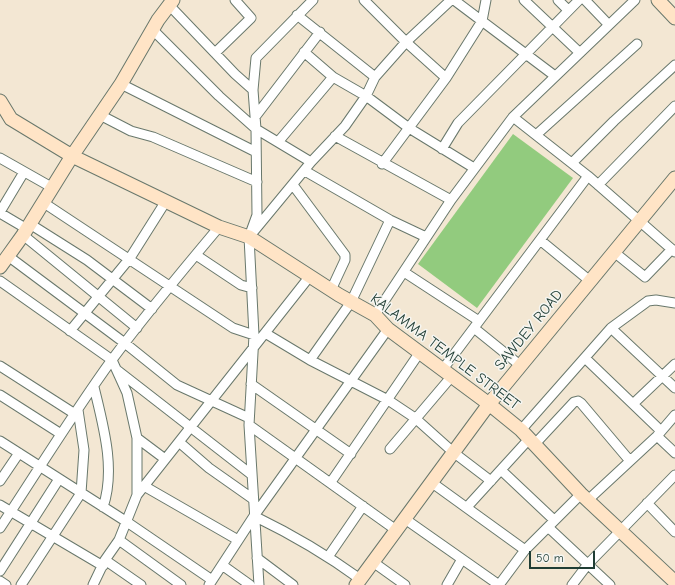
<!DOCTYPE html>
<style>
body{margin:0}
#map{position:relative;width:675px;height:585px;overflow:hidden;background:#f3e7d3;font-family:"Comic Neue",sans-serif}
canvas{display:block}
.scale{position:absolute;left:529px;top:551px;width:66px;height:18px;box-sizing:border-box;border:2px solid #1f3d34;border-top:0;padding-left:5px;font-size:12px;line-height:14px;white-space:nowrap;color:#1f3d34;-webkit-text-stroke:3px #f6f6f2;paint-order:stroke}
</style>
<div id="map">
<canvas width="675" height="585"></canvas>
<div class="scale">50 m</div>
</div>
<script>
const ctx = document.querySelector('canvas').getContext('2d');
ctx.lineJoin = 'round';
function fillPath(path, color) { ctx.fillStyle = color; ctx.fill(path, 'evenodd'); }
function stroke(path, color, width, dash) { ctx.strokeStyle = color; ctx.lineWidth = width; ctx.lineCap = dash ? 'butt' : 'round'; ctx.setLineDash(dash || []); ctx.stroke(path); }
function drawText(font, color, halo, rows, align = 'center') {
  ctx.font = font + ' "Comic Neue",sans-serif'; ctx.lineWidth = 3; ctx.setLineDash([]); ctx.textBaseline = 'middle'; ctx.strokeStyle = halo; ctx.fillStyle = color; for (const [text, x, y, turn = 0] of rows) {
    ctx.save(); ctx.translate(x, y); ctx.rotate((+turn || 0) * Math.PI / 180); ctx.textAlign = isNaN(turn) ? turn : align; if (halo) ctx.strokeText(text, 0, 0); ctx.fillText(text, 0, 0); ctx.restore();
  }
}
fillPath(new Path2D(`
 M513,134l60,44 -96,130 -59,-44z`), '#92cb7e');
const street = new Path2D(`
 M364,0l42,42 40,36
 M454,0l101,76
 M524,0l56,53
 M558,0l10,10
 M585,0l24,25
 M169,5l66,69 18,16
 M297,15l78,62
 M153,30l66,66 37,33 55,33
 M304,52l29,25 33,19 43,32 65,40
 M215,53l36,-35 -16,-18
 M121,84l135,68
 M100,115l31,16 22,6 104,45
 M255,117l65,-85
 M513,117l75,59 87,76
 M536,135l101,-91
 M335,136l116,64
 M278,142l55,-65
 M442,149l16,-26 121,-123
 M0,158l53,30
 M572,163l42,-42 61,-56
 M382,164l64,-86 36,-57 4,-21
 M305,171l85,49 36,17
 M293,185l52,70v5l-14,30
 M598,185l77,-79
 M44,203l189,125 21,7
 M0,212l24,-40
 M0,213l27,16
 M30,224l57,36 65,49
 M254,231l57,-69 34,-36 21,-30 9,-19 31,-35 45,-42
 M23,235l114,93
 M540,240l50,41
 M614,252l31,25 27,-28
 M196,255l45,30 11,3
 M8,256l118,88 51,41 72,33
 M404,272l75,49
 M0,281l112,79 15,33 10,45v57l-18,45 -14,20 -12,25
 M375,315l76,-115 62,-83 122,-117
 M474,328l47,38
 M611,328l64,60
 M70,331l60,-73 36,-57
 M265,333l45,27 78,40 27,18 38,34 38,29
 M585,358l76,73
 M310,360l41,-58 39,-82
 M0,366l75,48
 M443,369l145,-193
 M117,370l135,105
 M251,384l100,70
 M94,387c9,38 22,82 9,120
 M0,395l61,39
 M633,404l42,-40
 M249,425l147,105
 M521,430l90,-102 37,-27 8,-1 19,3
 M657,436l18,17
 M137,438l28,21
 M0,441l127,81 85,58
 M179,442l30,26 44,31
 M534,445l40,-43 4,-1 3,2 49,58
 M390,449l62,-73
 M501,470l53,50
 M0,481l19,-28
 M331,482l89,-130
 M431,482l94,68
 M144,486l94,54
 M137,495l173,-219
 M588,500l69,-64 18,-21
 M647,503l28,29
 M0,505l103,61
 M467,507l62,-68
 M254,516c37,18 73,39 106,63
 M405,519l94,66
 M548,527l62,58
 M0,528c37,-56 72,-113 111,-167 34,-46 71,-90 108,-134
 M119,540l62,45
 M328,557l35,-51
 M257,558l36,27
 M105,560l36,25
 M373,562l32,23
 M222,565l28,20
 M0,571l59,-92
 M0,581l6,4
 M21,585l60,-92 3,-43 -6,-40
 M209,585l45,-69 134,-187
 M259,585l-10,-160 5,-90 -5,-98 8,-22 -1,-86 -3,-39 3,-32 57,-58
 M447,585l15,-26
 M499,585l26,-35 56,-56
 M572,585l16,-21 87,-89`);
const secondary = new Path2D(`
 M658,0l17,18
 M0,101l11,18 61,37 147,71 30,10 90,58 36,20 13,14 101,75 32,26 60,64 94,88
 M0,267l23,-32 49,-79 49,-72 37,-64 15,-20
 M356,585l133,-181 186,-226`);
stroke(street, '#69786c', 11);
stroke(secondary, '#69786c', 15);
stroke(street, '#fff', 9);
stroke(secondary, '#ffe4c6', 13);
drawText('15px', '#1f3d34', '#f6f6f2', [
 ["SAWDEY ROAD",529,330,-51],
 ["KALAMMA TEMPLE STREET",445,352,37]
]);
</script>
